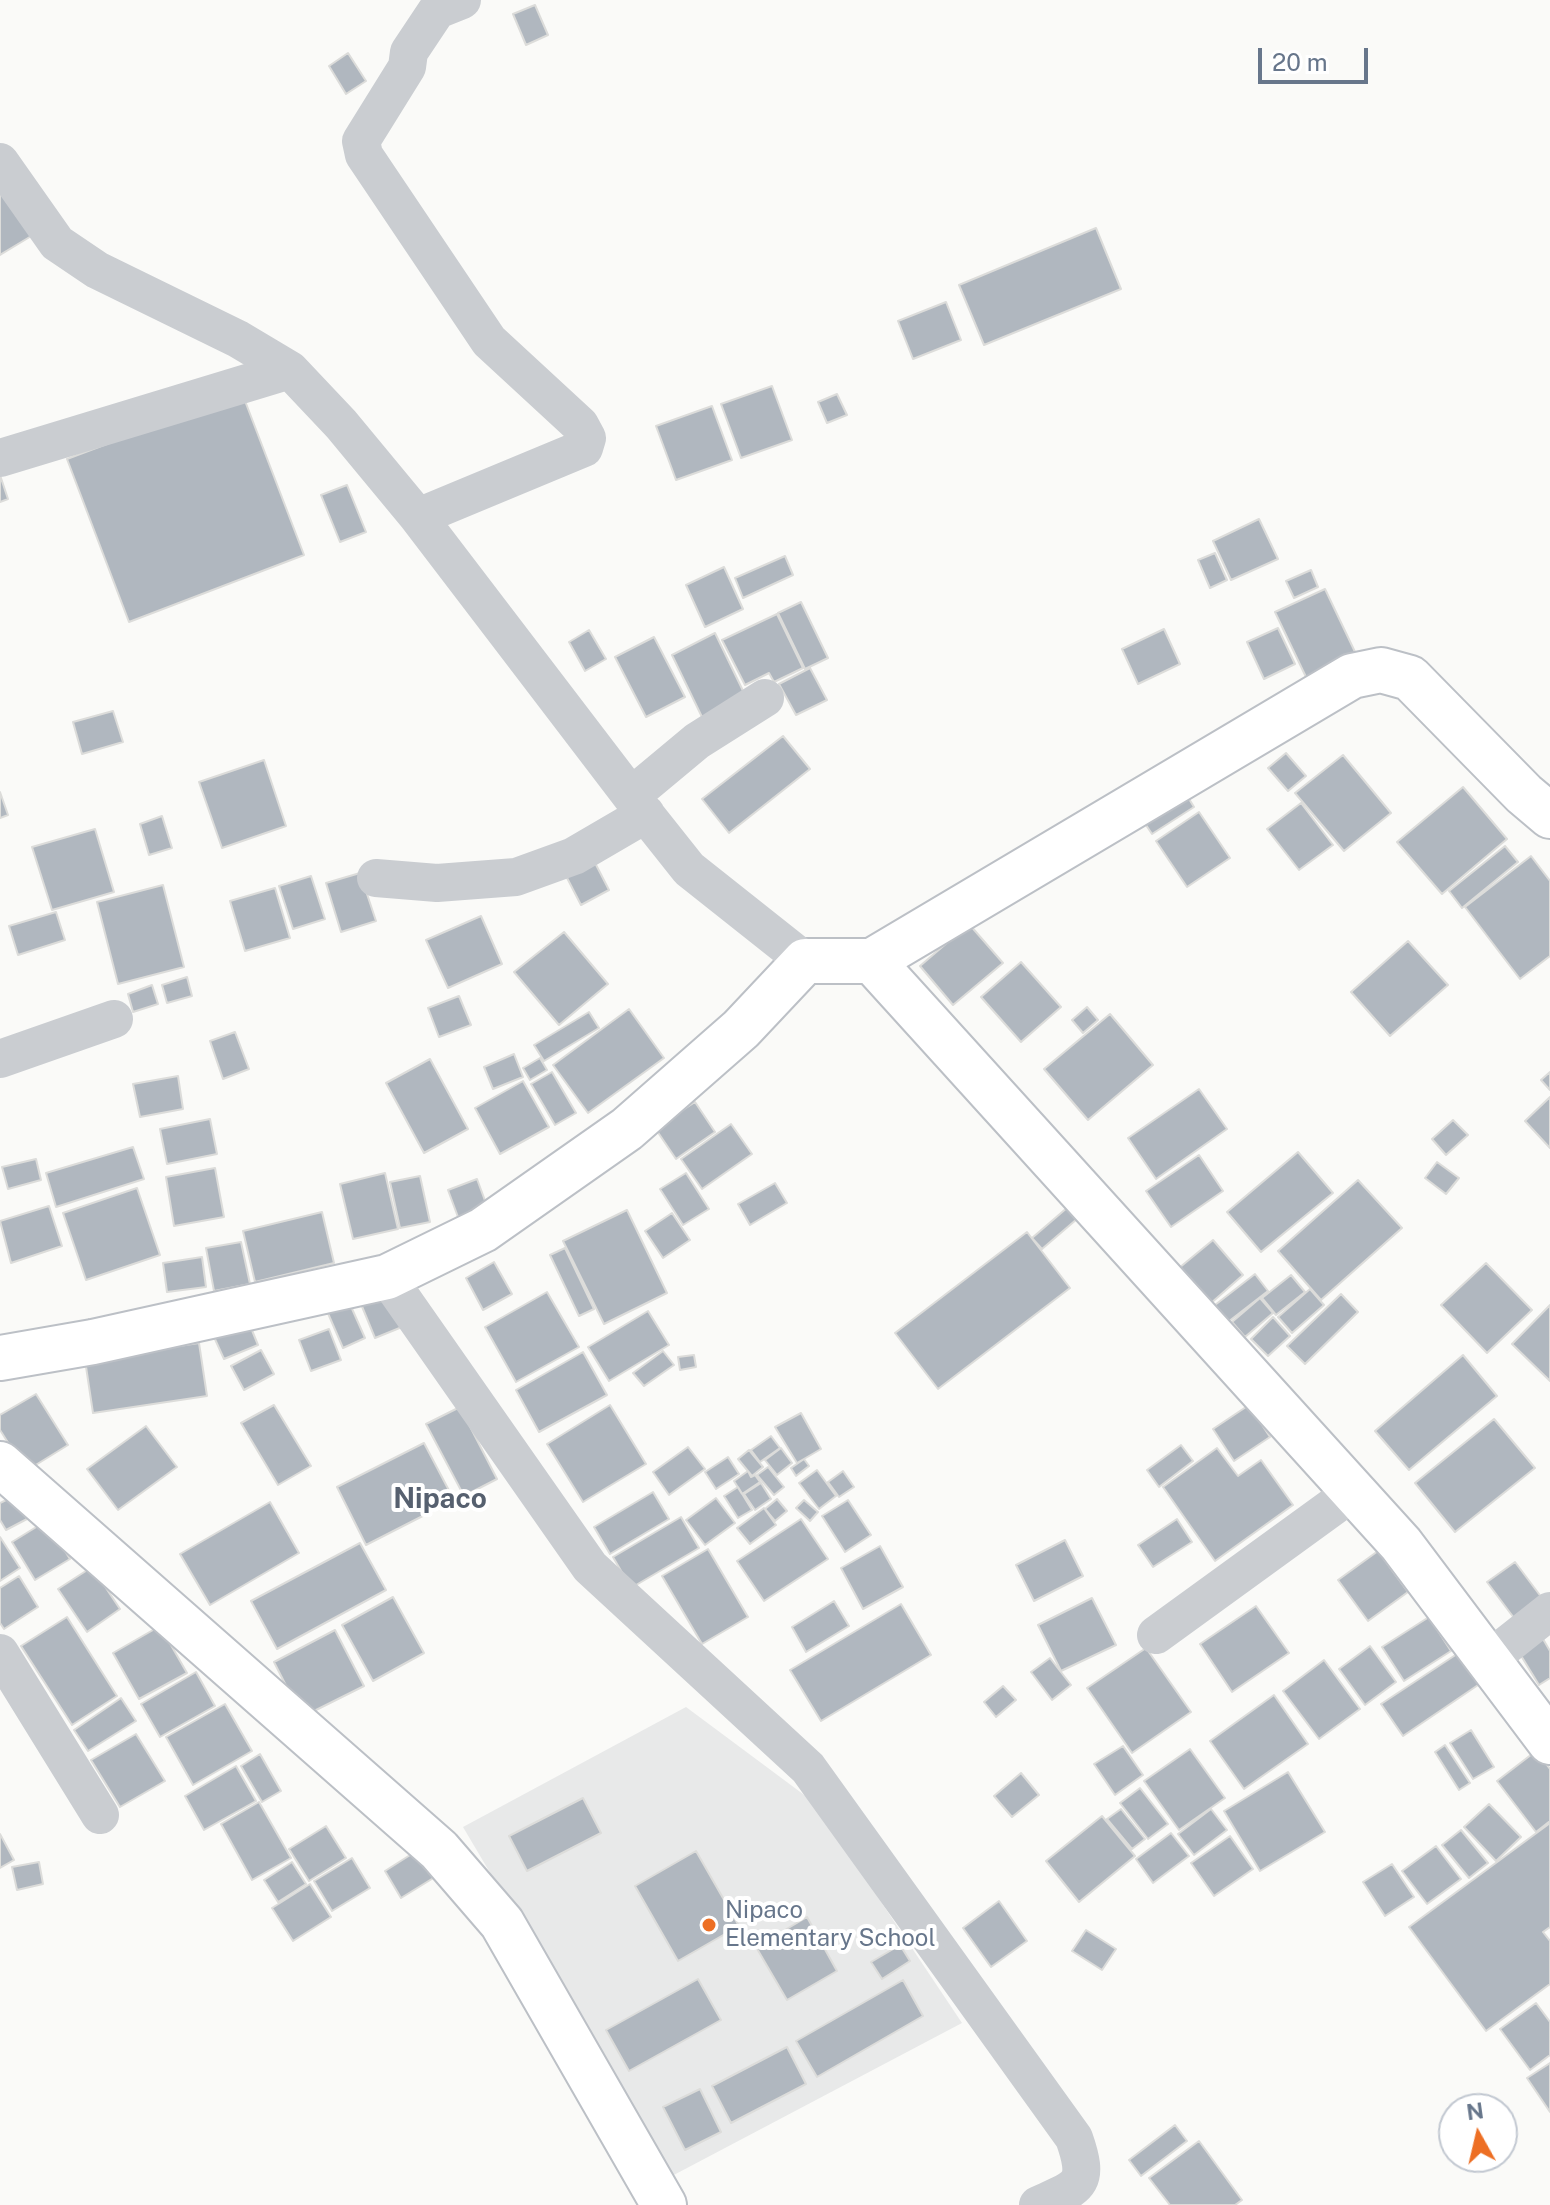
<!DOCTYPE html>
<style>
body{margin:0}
#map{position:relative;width:1550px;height:2205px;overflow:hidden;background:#fafaf8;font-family:"Public Sans",sans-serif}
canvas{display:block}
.north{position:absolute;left:1438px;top:2093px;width:80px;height:80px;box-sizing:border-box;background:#fff;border:2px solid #c2c8d1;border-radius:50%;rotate:352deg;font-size:22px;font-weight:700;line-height:32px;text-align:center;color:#67768b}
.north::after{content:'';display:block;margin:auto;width:28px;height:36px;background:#ed6f24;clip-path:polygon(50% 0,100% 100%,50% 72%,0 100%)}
.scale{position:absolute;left:1258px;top:48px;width:110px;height:36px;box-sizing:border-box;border:4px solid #67768b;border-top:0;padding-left:10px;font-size:24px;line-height:28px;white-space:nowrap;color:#67768b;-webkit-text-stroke:6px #fff;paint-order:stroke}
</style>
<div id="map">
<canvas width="1550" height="2205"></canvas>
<div class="north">N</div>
<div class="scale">20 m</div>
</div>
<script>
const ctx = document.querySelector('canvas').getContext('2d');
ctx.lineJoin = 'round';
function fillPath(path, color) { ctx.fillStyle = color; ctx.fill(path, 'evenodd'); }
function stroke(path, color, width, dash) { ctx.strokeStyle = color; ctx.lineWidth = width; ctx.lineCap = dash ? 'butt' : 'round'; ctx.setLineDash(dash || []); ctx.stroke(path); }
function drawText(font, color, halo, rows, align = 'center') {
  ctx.font = font + ' "Public Sans",sans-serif'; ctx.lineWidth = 8; ctx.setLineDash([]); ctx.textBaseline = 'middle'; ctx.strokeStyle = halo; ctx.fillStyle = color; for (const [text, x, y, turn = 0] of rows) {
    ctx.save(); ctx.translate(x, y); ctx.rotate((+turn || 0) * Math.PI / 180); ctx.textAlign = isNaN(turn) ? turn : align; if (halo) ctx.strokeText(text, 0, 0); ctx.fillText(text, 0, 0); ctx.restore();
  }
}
fillPath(new Path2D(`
 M686,1707l129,96 147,220 -292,154 -207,-350z`), '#e8e9e9');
const building = new Path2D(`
 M535,5l13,30 -22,10 -13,-31z
 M348,53l18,28 -20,13 -17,-28z
 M0,184l33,51 -33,20z
 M1096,228l25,61 -137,56 -25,-60z
 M946,302l15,38 -48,19 -15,-38z
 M772,386l20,54 -51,18 -20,-54z
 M242,393l62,162 -175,67 -62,-163z
 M837,394l10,21 -20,8 -9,-21z
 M712,406l20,54 -56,20 -20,-54z
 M0,475l8,24 -8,3z
 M347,485l19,47 -26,10 -19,-47z
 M1259,519l19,40 -47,21 -18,-39z
 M1215,553l12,27 -17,8 -12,-28z
 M785,556l8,19 -50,23 -8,-20z
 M724,567l19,42 -38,18 -19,-42z
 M1311,570l7,17 -24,11 -8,-17z
 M1325,589l31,65 -50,23 -31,-65z
 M801,602l27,56 -23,11 -27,-56z
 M777,614l26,54 -29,14 -5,-9 -24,12 -23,-45z
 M1278,628l17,36 -31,15 -17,-37z
 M1164,629l16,35 -42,20 -16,-35z
 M589,630l17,29 -21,12 -16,-29z
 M715,633l31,64 -44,20 -30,-62z
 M654,637l31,60 -39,20 -31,-60z
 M810,668l17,32 -31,15 -17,-31z
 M113,711l10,31 -41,12 -9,-32z
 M783,736l27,33 -81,64 -27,-34z
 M1286,753l20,23 -18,15 -20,-23z
 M1343,755l48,58 -47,38 -49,-58z
 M264,760l22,66 -64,22 -23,-66z
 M1463,787l44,52 -65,55 -45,-52z
 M1183,789l11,18 -42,27 -12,-18z
 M0,792l8,23 -8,3z
 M1301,803l32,42 -34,25 -32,-41z
 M1199,812l31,46 -43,29 -31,-46z
 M162,816l10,32 -23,7 -9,-31z
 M95,829l19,63 -62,18 -20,-63z
 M1505,846l13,16 -56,46 -13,-17z
 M1531,856l19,25v75l-30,23 -55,-72z
 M592,857l17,33 -28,15 -17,-33z
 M360,873l16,48 -35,11 -15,-49z
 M311,876l14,43 -32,10 -14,-43z
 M163,885l21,82 -66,17 -21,-82z
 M275,888l15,50 -45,13 -15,-50z
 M56,912l9,28 -47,15 -9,-29z
 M481,916l21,48 -54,24 -22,-48z
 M969,924l34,39 -50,42 -33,-39z
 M564,932l44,52 -49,41 -45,-53z
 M1408,941l40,44 -58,51 -39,-44z
 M1021,962l40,45 -40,35 -40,-45z
 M187,977l5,19 -25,7 -5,-18z
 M152,985l6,19 -25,8 -5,-18z
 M459,996l12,29 -32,12 -11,-29z
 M1087,1007l11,13 -15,13 -11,-13z
 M629,1009l35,49 -76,55 -35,-48z
 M589,1012l10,16 -55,33 -10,-16z
 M1110,1014l43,51 -65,55 -44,-51z
 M235,1032l14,37 -26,10 -13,-38z
 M514,1054l9,23 -30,12 -9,-22z
 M540,1058l7,12 -17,10 -7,-12z
 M430,1059l38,70 -44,24 -38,-70z
 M552,1072l24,41 -21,12 -24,-41z
 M1550,1072v18l-9,-10z
 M178,1076l5,33 -43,8 -7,-33z
 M523,1081l26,46 -49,27 -25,-46z
 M1199,1089l28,40 -71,50 -28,-41z
 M1550,1097v51l-25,-27z
 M695,1102l20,30 -39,27 -21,-31z
 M210,1119l7,35 -50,10 -7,-35z
 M1453,1120l15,15 -22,20 -14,-16z
 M731,1124l21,30 -50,35 -21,-30z
 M133,1147l11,32 -88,28 -10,-34z
 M1298,1152l35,41 -72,59 -34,-40z
 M1199,1155l24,36 -52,36 -25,-36z
 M36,1159l5,21 -33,9 -6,-22z
 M1437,1162l22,16 -13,16 -21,-16z
 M215,1168l9,49 -50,9 -8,-49z
 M385,1173l13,56 -45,10 -13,-55z
 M686,1173l23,36 -26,16 -23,-36z
 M420,1176l10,46 -30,6 -10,-46z
 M477,1179l10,27 -29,11 -10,-27z
 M1358,1180l44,48 -81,72 -43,-49z
 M775,1183l12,20 -37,22 -12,-21z
 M137,1188l23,67 -74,25 -23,-67z
 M49,1206l13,40 -51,17 -11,-42z
 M1068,1207l9,12 -35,30 -10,-11z
 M627,1210l40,83 -63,31 -41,-83z
 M322,1212l12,51 -79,19 -12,-51z
 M672,1213l18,27 -27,18 -18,-27z
 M1027,1232l43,56 -132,101 -43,-56z
 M1213,1240l30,35 -33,29 -31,-36z
 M241,1242l9,42 -36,7 -8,-43z
 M565,1248l29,61 -15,7 -29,-61z
 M202,1257l4,30 -39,5 -4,-29z
 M494,1262l18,32 -29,16 -17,-32z
 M1486,1263l46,47 -45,43 -46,-48z
 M1255,1274l13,17 -40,31 -13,-17z
 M1291,1275l14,17 -29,23 -14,-17z
 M1310,1289l14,16 -32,28 -14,-16z
 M547,1292l32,55 -63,35 -31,-55z
 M388,1293l14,34 -27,11 -14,-34z
 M1341,1294l17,18 -53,52 -18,-18z
 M1260,1298l13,15 -28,24 -13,-15z
 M349,1302l16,36 -22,10 -16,-37z
 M1550,1305v76l-38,-37z
 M648,1311l21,34 -60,36 -21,-34z
 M1273,1317l17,19 -22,20 -17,-17z
 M249,1323l9,22 -34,14 -10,-22z
 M329,1329l12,31 -30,11 -12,-31z
 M199,1343l8,53 -114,17 -8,-53z
 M261,1350l13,24 -30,16 -13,-24z
 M663,1351l11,14 -30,21 -11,-13z
 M583,1352l24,43 -68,37 -23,-42z
 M694,1355l2,12 -16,3 -2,-13z
 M1463,1355l34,41 -88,74 -34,-39z
 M36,1394l32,51 -42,26 -26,-41v-15z
 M274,1405l37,61 -33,19 -37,-62z
 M610,1405l36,59 -63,38 -36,-58z
 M1249,1405l21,32 -36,24 -21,-32z
 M460,1407l37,72 -33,17 -38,-72z
 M801,1413l20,36 -24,14 -22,-36z
 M1494,1419l41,49 -80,64 -40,-49z
 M146,1426l31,41 -59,43 -31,-41z
 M771,1436l9,12 -20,14 -9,-12z
 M424,1443l30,57 -88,45 -29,-58z
 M1181,1445l12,16 -34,26 -12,-17z
 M688,1447l17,22 -36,26 -16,-23z
 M781,1448l11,15 -15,12 -12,-15z
 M1217,1448l21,28 23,-16 32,45 -78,56 -52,-74z
 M749,1450l14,17 -11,9 -14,-17z
 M728,1457l11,17 -23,15 -11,-17z
 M804,1459l5,7 -13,10 -5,-8z
 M768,1467l16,20 -10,8 -17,-20z
 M817,1470l19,26 -17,13 -20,-26z
 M748,1471l3,6 4,-2 5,7 -18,12 -8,-13z
 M843,1471l11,16 -15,10 -11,-15z
 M761,1483l10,16 -16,11 -11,-16z
 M738,1487l14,23 -14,8 -14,-22z
 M653,1492l16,27 -59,35 -16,-27z
 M14,1496l13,23 -21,11 -6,-10v-17z
 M716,1498l19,25 -30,22 -19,-25z
 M777,1499l10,12 -12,10 -10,-12z
 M804,1500l14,12 -8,9 -14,-13z
 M848,1500l23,35 -26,17 -23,-36z
 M270,1502l29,51 -89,52 -30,-51z
 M764,1508l12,17 -26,19 -13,-16z
 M681,1517l18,31 -68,40 -18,-31z
 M801,1519l27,40 -64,42 -27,-40z
 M1177,1519l15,23 -39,25 -15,-22z
 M46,1521l24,38 -35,21 -23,-38z
 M0,1537l20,31 -20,13z
 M1065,1540l18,36 -49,25 -18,-36z
 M360,1543l26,47 -109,59 -26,-48z
 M880,1546l23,41 -40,22 -22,-41z
 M708,1549l40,68 -46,27 -40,-68z
 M1378,1551l30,41 -40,29 -30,-41z
 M1515,1562l27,36 -28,20 -27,-36z
 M92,1567l28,42 -33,23 -29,-43z
 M19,1576l19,31 -34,22 -4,-6v-35z
 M393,1597l31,56 -51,28 -31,-56z
 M1092,1598l24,47 -55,26 -23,-46z
 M834,1601l15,25 -43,26 -14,-25z
 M901,1604l30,51 -110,66 -31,-51z
 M1256,1606l33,47 -57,39 -32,-48z
 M67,1617l50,79 -45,29 -51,-79z
 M1429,1617l22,34 -47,30 -22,-34z
 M160,1626l27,47 -48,26 -26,-46z
 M335,1630l29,56 -62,31 -28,-55z
 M1543,1639l7,12v27l-11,7 -19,-31z
 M1370,1646l26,36 -31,23 -26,-36z
 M1146,1648l45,64 -59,41 -45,-65z
 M1460,1652l21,31 -78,53 -22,-32z
 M1050,1658l21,27 -19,15 -21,-28z
 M1324,1660l36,49 -41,30 -36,-48z
 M196,1672l19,34 -55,31 -19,-33z
 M1003,1686l13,14 -20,17 -12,-15z
 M1274,1695l34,49 -64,45 -34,-48z
 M121,1698l15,23 -48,30 -14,-21z
 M225,1704l27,47 -59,34 -27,-48z
 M1471,1730l23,37 -21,12 -23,-36z
 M136,1734l29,47 -45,26 -29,-47z
 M1445,1745l25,38 -11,7 -24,-38z
 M1123,1746l20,29 -28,20 -21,-31z
 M1190,1749l35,49 -46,32 -35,-49z
 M1536,1751l14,18v52l-14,11 -39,-51z
 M260,1754l21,37 -19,11 -21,-36z
 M236,1766l20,35 -52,29 -19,-34z
 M1288,1772l37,60 -65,39 -36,-60z
 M1021,1773l18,22 -27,22 -18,-21z
 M1140,1788l28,36 -20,15 -28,-36z
 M583,1798l18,35 -74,38 -18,-35z
 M259,1802l32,56 -39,22 -31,-56z
 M1489,1804l32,33 -25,24 -32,-34z
 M1121,1809l24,30 -13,10 -25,-30z
 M1211,1809l16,21 -33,25 -16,-21z
 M1102,1816l33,40 -56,46 -33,-41z
 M1550,1823v104l-7,5 7,9v43l-64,47 -77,-104z
 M326,1826l20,32 -37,23 -20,-32z
 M1461,1830l27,33 -19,15 -27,-33z
 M1171,1833l18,23 -36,27 -17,-24z
 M0,1834l14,26 -14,8z
 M1230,1836l23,33 -39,27 -23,-33z
 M1436,1846l25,33 -34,25 -25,-33z
 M418,1850l17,27 -34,21 -16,-27z
 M696,1851l43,75 -61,35 -43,-75z
 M352,1858l18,30 -38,23 -18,-30z
 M39,1862l4,22 -26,6 -5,-23z
 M292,1862l14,22 -28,18 -14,-22z
 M1392,1864l22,33 -29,19 -22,-34z
 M310,1884l21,33 -38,24 -21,-33z
 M999,1901l28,40 -36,26 -28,-39z
 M807,1917l30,54 -50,29 -31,-53z
 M1086,1930l30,19 -14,21 -30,-19z
 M900,1945l10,16 -28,18 -11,-17z
 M698,1979l23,41 -92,51 -23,-41z
 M903,1980l20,36 -106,61 -21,-36z
 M1536,2003l14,19v33l-20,15 -30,-41z
 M787,2047l19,37 -75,39 -19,-37z
 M1550,2063v49l-23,-34z
 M700,2089l21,43 -36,18 -22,-43z
 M1175,2125l12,16 -46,35 -12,-16z
 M1199,2141l43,59 -7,5h-65l-21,-27z`);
fillPath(building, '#b0b7bf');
stroke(building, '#dcdcda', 2);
const secondary = new Path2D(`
 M872,961l480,-285 29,-6 29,8 114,116 26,22
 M0,1358l93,-16 294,-65 96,-47 144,-101 114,-100 64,-68h67l529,583 149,198
 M0,1464l439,386 63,73 162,282`);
stroke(secondary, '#bcc0c6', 48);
stroke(new Path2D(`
 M0,162l57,81 40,27 141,69 52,31 51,54 77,93 213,279 58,73 116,92
 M0,458l290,-88
 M418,517l166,-69 3,-10 -7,-13 -91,-84 -125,-186 -3,-14 46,-74 2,-15 28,-42 25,-10
 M631,796l66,-55 68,-43
 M376,878l61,5 79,-6 58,-21 72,-42
 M0,1059l114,-40
 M387,1277l203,290 218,201 266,370c17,48 4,49 -36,67
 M1156,1635l197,-143
 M0,1653l100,162
 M1488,1660l62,-49`), '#cacdd1', 38);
stroke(secondary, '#fff', 44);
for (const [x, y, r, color] of [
 [709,1925,8,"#ed6f24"]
]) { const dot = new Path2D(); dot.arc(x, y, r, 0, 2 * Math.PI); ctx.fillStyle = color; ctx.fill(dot); stroke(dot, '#fff', 3); }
drawText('24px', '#67768b', '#fff', [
 ["Nipaco",725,1911],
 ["Elementary School",725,1939]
], 'left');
drawText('bold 28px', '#56606f', '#fff', [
 ["Nipaco",440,1499]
]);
</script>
